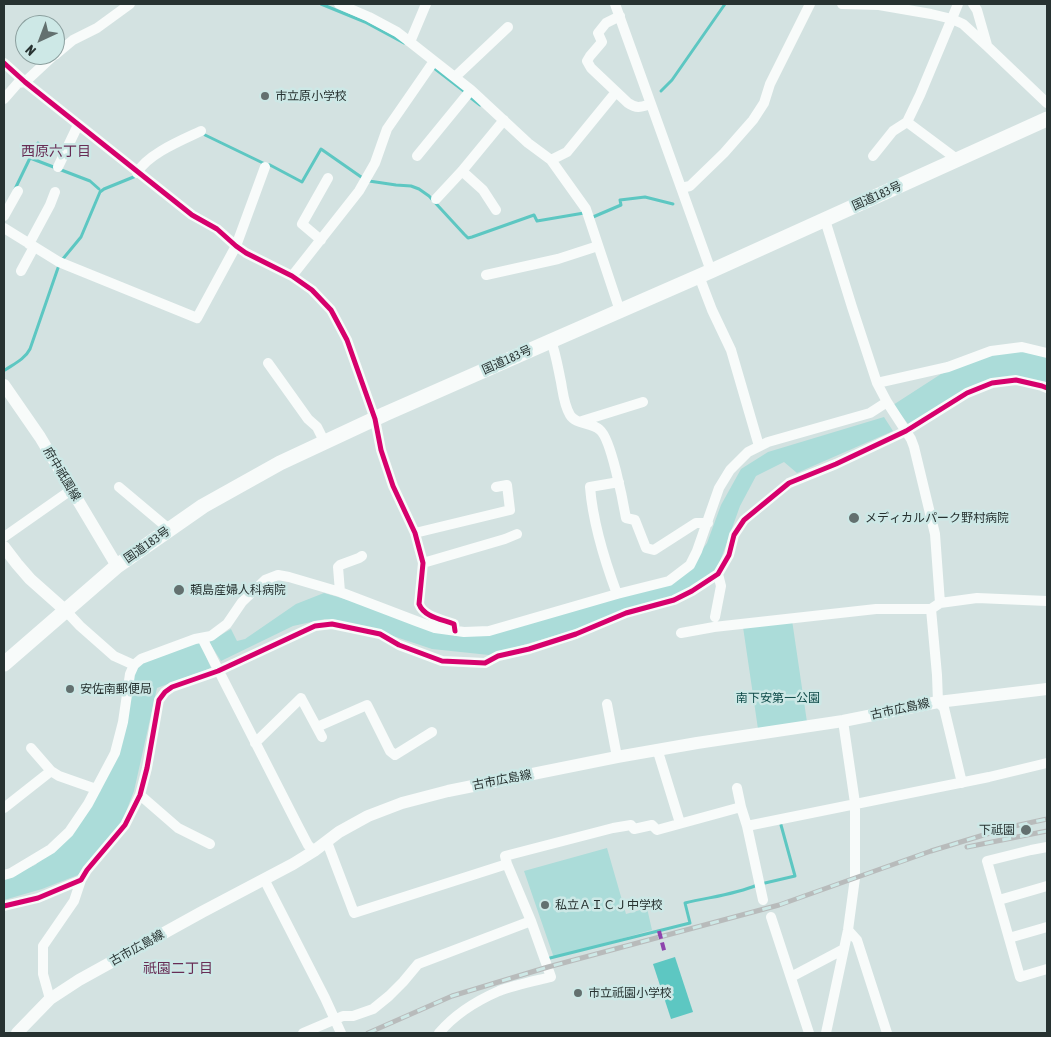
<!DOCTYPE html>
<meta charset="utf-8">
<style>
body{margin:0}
#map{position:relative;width:1051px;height:1037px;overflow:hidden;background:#d3e2e1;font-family:"Asap Condensed",sans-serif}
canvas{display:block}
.frame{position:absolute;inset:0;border:5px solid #273231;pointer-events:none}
.north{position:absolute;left:15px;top:15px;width:50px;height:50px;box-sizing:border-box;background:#cde8e6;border:1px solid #8b9f9e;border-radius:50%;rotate:223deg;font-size:14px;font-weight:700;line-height:20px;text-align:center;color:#273231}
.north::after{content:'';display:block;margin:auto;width:18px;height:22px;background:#63706f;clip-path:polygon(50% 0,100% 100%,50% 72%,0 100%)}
</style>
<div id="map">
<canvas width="1051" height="1037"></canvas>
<div class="frame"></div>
<div class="north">N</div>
</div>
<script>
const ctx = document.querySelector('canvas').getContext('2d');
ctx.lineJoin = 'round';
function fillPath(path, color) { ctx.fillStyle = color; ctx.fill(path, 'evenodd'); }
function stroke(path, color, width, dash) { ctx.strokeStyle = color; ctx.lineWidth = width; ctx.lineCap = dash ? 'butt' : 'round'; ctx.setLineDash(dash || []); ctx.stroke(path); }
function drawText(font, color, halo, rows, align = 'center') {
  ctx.font = font + ' "Asap Condensed","Noto Sans JP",sans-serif'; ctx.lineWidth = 5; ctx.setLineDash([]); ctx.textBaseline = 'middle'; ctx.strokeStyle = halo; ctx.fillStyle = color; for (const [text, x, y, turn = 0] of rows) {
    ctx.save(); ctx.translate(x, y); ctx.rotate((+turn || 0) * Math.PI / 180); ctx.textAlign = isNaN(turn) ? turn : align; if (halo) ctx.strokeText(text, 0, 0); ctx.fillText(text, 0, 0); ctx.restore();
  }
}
fillPath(new Path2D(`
 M1023,349l24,8v27l-58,-5 -80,46 -16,-20 48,-31 46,-18z
 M884,417l9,14 -96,42 -13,-11 -28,14 -16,30 -23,64 -37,23 -99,35 -92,27 -57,-6 -60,-20 -47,-10 -32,7 -72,35 -12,-19 22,-13 6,12 8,-2 51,-35 28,-11 38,11 71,26 52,4 199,-59 23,-32 14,-38 20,-36 27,-17z
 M792,620l15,102 -49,7 -15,-102z
 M200,642l11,26 -54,20 -23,103 -12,31 -44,53 -36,14 -38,11v-21l31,-14 35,-29 39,-63 25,-103 13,-10z
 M607,848l19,66 21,-6 5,22 -98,28 -30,-87z`), '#abdcd9');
fillPath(new Path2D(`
 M675,957l18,55 -22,7 -18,-55z`), '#5dc7c2');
stroke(new Path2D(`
 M321,4l44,18 39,21
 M434,68l31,24
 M661,91l11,-11 53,-76
 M471,98l9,7
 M205,135l60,29 5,1 32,17 19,-33 43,30
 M30,158l8,-15
 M369,181l27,4 15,1 8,3 10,7 35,38 4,4 4,-1 62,-22 3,6 47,-8
 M15,189l15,-31 60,23 9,8
 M593,217l28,-12 -1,-5 25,-3 28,7
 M62,260l19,-23 19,-45 4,-3 32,-13
 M5,370c9,-6 20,-11 25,-21l29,-84
 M765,883l30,-7 -14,-51
 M550,958l140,-35 -5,-20c24,-6 49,-8 72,-18`), '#5dc7c2', 3);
stroke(new Path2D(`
 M339,4l30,13 28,15 13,10 61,48 57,53 23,17 35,49 34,102
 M615,4l96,267
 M842,4l37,1 52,9 21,5 11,5 24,22 60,57
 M973,4l4,6 10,35
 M620,16l-14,7 -8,10 4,9 -12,14 -3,5 4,7 37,35c9,6 13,4 23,1
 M410,42l16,-38
 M55,55l18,-15 24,-12 33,-24
 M4,63l21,19 167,133 25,14 19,17 10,7 46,23 20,14 19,20 16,30 28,79 6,31 12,36 22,47 8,30 -4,41c5,13 22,15 35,20l1,7
 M455,77l53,-50
 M4,99l14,-16 7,-1 29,-27
 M907,122l13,-27 38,-91
 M417,156l54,-66
 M873,156l20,-25 14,-9 51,38
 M551,160l16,-8 49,-60
 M58,167l20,-42
 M462,171l21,19 13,20
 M137,173c10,-19 45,-33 64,-42
 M681,188l9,-2 34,-33 29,-33 11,-17 6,-19 40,-80
 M436,199l26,-28 42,-51
 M4,216l14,-25
 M825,220l27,87 25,76 10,19 24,37 3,8 21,87 5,69
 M4,228l55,34 138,56 39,-72 29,-79
 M321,240l-19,-16 26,-46
 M29,244l21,-39 5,-13
 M21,271l13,-24
 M486,275l72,-16 40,-13
 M292,276l67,-85 16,-28 12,-34 47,-68
 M699,276l13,34 19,40 28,96
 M551,341c5,13 7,27 10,41 2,11 3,23 9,33 6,10 21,7 30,15 11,9 23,71 26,88l9,2 11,28 8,2 42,-27h12
 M268,363l40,56 9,8 8,16
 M877,383l71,-16 43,-16 31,-4 25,6
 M582,421l61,-19
 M119,487l50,42
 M415,533l95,-23 -3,-25 -11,2
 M4,537l67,-47
 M423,563l82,-24 12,-5
 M340,592l-2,-25 2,-2 19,-7 3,-2
 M617,594c-13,-35 -24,-70 -27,-107l29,-5
 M931,609l6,66 1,27 6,6 18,75
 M66,611l14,15 34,30 20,9
 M715,617l6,-31 -3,-12
 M681,633l33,-6 162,-18h55l9,-6 37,-5 70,3
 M202,638l95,186 11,21 6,6
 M607,704l10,53
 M317,727l50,-22 23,46 5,4 37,-23
 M255,743l46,-45 21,39
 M31,748l20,23
 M656,750l3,5 21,68
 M737,788l4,19 6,19 16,74
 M140,795l38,33 32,16
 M4,808l47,-37 8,5 37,13
 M747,826l242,-49 58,-14
 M327,842l27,71 153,-49
 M1047,847l-16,3 -44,11 33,116 27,-8
 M4,875l7,-2 40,-24 18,-17 19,-28 27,-51 8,-31 7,-48 4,-9 7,-6 54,-20 16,-3 16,-12 15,-22 23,-22 13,-5 11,2 51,15 76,29 19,7 29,4 25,-1 128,-37 52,-13 21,-16 7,-14 22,-63 11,-18 18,-18 20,-10 102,-29 17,-11
 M264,879l61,119 16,35
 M999,900l48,-14
 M4,906l34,-8 43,-18 6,-10 38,-45 15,-30 7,-27 12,-68 6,-8 7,-5 46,-16 97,-45 17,-2 48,10 19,11 43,16 43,2 13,-7 31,-7 47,-15 50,-21 48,-13 18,-9 26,-17 11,-19 5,-20 10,-15 45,-37 47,-19 70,-33 61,-38 25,-10 24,-3 26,6 5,2
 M771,917l38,116
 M848,930l9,10 30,93
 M1009,938l38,-11
 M791,977l53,-28
 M50,999l-7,-25v-28l31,-45 7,-21
 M303,1033l40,-17h10l20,-7 16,-13 14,-14 15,-18 113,-43
 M439,1033c16,-19 37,-32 60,-42 16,-6 36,-10 52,-14l-20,-56 -24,-57 -2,-8 108,-28 18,-3 3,4 18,-4 5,5 84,-23
 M826,1033l22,-103 7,-52v-75l-12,-82`), '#f8fbfa', 10);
stroke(new Path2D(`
 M4,385l36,52 77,129
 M4,547l13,17 13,15 36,32
 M17,1033l33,-34 29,-19 123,-68 91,-48 21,-13 25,-19 29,-16 34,-13 46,-12 169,-34 80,-14 146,-22 95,-19 109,-13`), '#f8fbfa', 12);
stroke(new Path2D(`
 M4,664l113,-98 86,-60 77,-43 105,-49 166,-73 160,-70 336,-152`), '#f8fbfa', 15);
const rail = new Path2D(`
 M967,847l80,-16
 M368,1033l84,-37 96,-29 231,-62 152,-54 79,-24 37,-8`);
stroke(rail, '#b8bbbb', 5);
stroke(rail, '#cde8e6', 3, [9]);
stroke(new Path2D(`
 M659,931l6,23`), '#8e44ad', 4, [8, 4]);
stroke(new Path2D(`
 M4,63l21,19 167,133 25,14 19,17 10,7 46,23 20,14 19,20 16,30 28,79 6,31 12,36 22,47 8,30 -4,41c5,13 22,15 35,20l1,7
 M4,906l34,-8 43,-18 6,-10 38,-45 15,-30 7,-27 12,-68 6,-8 7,-5 46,-16 97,-45 17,-2 48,10 19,11 43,16 43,2 13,-7 31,-7 47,-15 50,-21 48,-13 18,-9 26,-17 11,-19 5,-20 10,-15 45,-37 47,-19 70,-33 61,-38 25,-10 24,-3 26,6 5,2`), '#d6006c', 5);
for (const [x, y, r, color] of [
 [265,96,5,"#63706f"],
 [854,518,6,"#63706f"],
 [179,590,6,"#63706f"],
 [70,689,5,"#63706f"],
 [1026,830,6,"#63706f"],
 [545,905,5,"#63706f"],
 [578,993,5,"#63706f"]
]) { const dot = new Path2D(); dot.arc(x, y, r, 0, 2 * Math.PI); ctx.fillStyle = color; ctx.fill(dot); stroke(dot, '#cde8e6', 2); }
drawText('12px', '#273231', '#cde8e6', [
 ["市立原小学校",275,96],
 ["メディカルパーク野村病院",865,518],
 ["頼島産婦人科病院",190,590],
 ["安佐南郵便局",80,689],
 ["下祗園",1015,830,"right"],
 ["私立ＡＩＣＪ中学校",555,905],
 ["市立祇園小学校",588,993]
], 'left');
drawText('12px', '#273231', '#cde8e6', [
 ["国道183号",877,196,-24],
 ["国道183号",507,360,-24],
 ["府中祇園線",62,474,59],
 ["国道183号",147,545,-35],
 ["古市広島線",900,709,-12],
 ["古市広島線",502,780,-11],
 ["古市広島線",137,948,-29]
]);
drawText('12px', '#0e4a48', '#cde8e6', [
 ["南下安第一公園",778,698]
]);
drawText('14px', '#682d55', '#cde8e6', [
 ["西原六丁目",56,152],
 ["祇園二丁目",178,969]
]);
</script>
